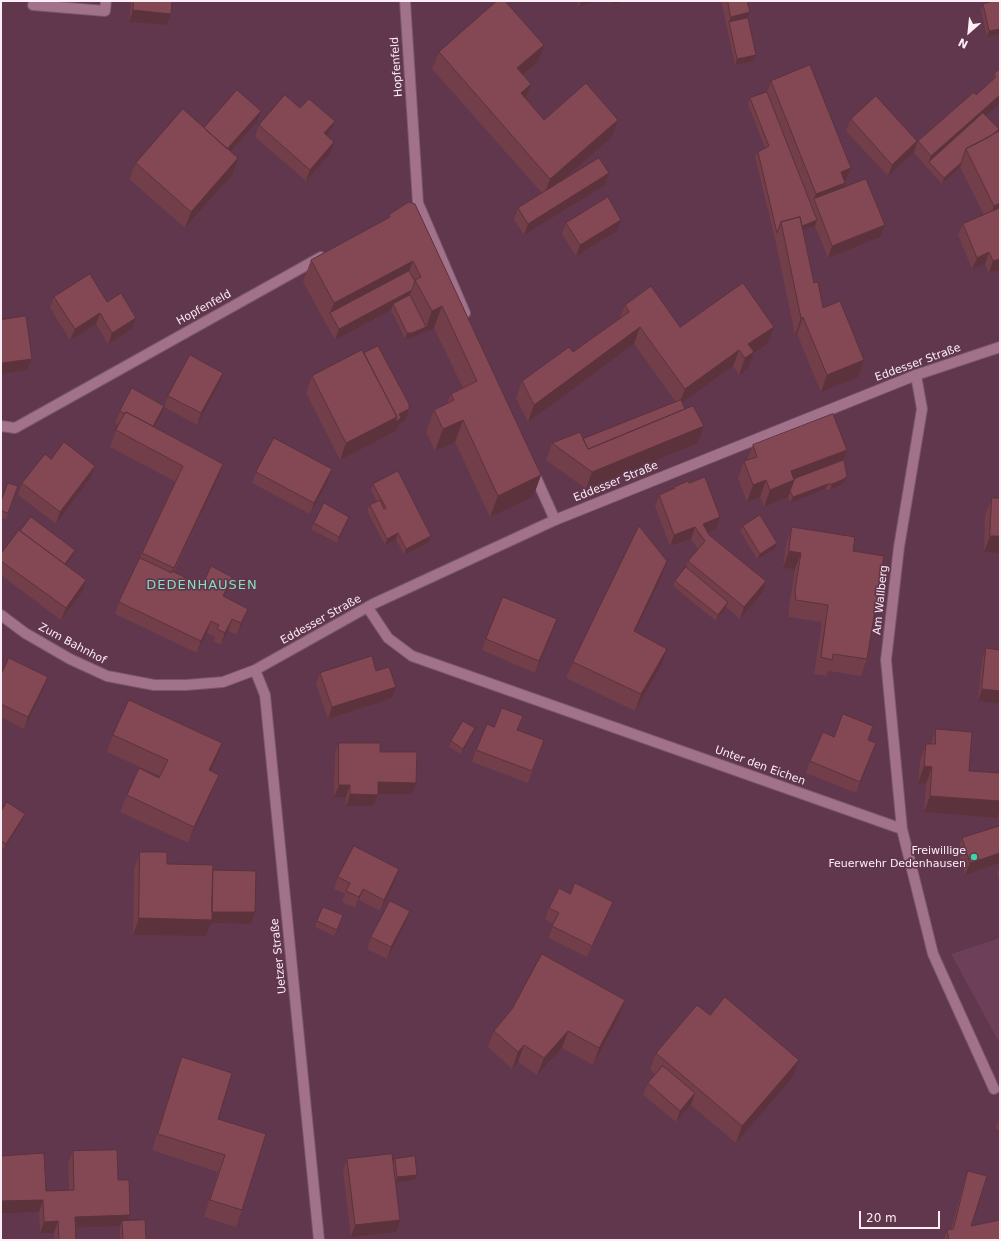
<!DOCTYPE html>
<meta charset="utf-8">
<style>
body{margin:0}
#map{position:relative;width:1001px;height:1241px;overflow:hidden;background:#60374d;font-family:"DejaVu Sans",sans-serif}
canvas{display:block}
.frame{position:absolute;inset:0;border:2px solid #fdedf5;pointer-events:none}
.north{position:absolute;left:949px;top:12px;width:40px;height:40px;-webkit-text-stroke:3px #60374d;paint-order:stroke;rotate:207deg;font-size:11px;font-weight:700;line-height:16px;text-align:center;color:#fdedf5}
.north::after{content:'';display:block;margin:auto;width:14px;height:18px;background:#fdedf5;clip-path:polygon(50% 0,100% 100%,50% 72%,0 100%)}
.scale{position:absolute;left:859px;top:1211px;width:81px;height:18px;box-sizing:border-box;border:2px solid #fdedf5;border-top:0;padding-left:5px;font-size:12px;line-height:14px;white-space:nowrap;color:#fdedf5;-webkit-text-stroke:3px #60374d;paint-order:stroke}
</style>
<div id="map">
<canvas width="1001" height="1241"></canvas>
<div class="frame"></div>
<div class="north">N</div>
<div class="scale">20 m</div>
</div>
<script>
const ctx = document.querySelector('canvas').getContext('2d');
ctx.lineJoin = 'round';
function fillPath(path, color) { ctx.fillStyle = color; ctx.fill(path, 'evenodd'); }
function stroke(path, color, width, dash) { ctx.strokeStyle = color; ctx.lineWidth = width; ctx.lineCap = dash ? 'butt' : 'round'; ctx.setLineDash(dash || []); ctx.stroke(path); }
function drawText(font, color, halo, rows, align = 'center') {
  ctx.font = font + ' "DejaVu Sans",sans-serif'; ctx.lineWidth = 3.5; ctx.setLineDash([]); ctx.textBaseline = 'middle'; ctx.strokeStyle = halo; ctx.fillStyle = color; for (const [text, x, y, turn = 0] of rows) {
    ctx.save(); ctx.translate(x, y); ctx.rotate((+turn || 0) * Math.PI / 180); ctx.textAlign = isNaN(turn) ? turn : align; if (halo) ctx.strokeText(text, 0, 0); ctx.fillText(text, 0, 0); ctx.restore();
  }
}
fillPath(new Path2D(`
 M1000,938v106l-49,-90z`), '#6e3f58');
const minor = new Path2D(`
 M405,1l13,202 47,110
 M33,5l72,6 1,-10
 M1,426l14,2 306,-171
 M533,471l22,49
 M368,608l20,30 24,18 490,173 31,125 61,135
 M1,615l24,18 45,26 37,17 47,9h32l37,-3 32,-12 118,-66 182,-84 361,-145 84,-28
 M255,670l10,25 54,545
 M902,829l-16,-169 13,-113 23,-138 -6,-34`);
stroke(minor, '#785769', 12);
stroke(minor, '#a1728a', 10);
fillPath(new Path2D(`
 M131,1h41l-1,13 -4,11 -38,-3z
 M577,1h19l-17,6z
 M721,1h26l3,11 -2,6 8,37 -2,6 -19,4z
 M1000,1l-13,36 -6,-27 2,-6z
 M544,45l-6,17 -15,13 8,9 -5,15 18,21h74l-6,17 -52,45 49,-9 -4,12 -81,50 -10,-15 4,-12 24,-15 -110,-124 7,-17z
 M1000,69l-14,47 11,17 3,136 -11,4 -4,-9 -13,5 -14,-34 5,-11 21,-9 -24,-48 -18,17 -28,-31 4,-12 58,-46 16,-14 2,-7z
 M771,81l80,87 -6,17 -1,1 -1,2 42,37 -5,12 -52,21 -13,-32 -12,5 11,52 9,25 41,52 -6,17 -37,15 -24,-58 -2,1 -20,-96 -20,-82 3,-5 7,-4 -17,-44 2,-6 17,-6z
 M300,108l30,24 -3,4 3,18 -24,27 -51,-44 4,-12z
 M851,119l62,34 -25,23 -42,-45z
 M257,122l-26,30 1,23 -47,53 -56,-49 7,-16 68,-35z
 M409,202l132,273 -8,22 -43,20 -35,-75 -20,9 -9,-19 8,-22 13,-6 4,-10 12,-6 -29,-60 -24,11h-5l-14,-29 -56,30 -32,-58 8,-22 77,-41 1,-4z
 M566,223l51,8 -41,25 -14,-22z
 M54,297l82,21 -4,11 -24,15 -12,-20 -26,16 -20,-32z
 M625,305l55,22 88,16 -14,10 -6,16 -9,6 -6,-9 -51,37 3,6 19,17 -6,17 -112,46 -40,-29 6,-17 31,-4 93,-37 -42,-58 -106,78 -12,-24 6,-17 51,-29 47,-34z
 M312,376l93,45 -6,3 -2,6 -7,4 -50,26 -34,-67z
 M219,384l-22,41 -33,-18 4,-11z
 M120,411l40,6 -5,10 62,54 -43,91 28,14 30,-9 -4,11 -4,9 24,12 -4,11 -7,15 -9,-4 -7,14 -8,-4 2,-4 -8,-4 -10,20 -82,-39 4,-12 23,-49 34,-71 -66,-35 6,-17 3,-5 -4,-2z
 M753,445l90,16 2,21 -4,3 -11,5 -5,-1 -35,14 -2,-6 -24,10 -4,-10 -13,5 -9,-24 6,-17 3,-1z
 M51,459l44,7 -4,11 -35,47 -38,-29 4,-12z
 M332,469l-4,12 -18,33 -58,-31 4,-11z
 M689,483l27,46 -9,3 2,3 53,58 -22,26 -14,-12 -10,14 -43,-35 2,-5 11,-14 2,-6 10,-12 -7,-10 -21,7 -15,-40 4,-11 14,-6 1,-2z
 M373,484l58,52 -2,6 -25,13 -8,-16 -11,6 -18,-34 3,-6 7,-4 -6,-11z
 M18,486l-12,33 -5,-2v-15z
 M992,498h8v55l-16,-1 1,-37z
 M314,523h33l-10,20 -26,-14z
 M743,526l32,23 -18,10 -17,-28z
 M792,527l61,24 14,108 -6,17 -33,-5 -2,5 -12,-2 8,-52 -33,-5v-11l6,-37 -12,-1 3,-24z
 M20,531l55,19 -2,6 -7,9 16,27 -21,28 -60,-45v-21z
 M661,578l-25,53 25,35 -26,45 -69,-33 7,-16z
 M557,619l-22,54 -53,-23 4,-11z
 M986,648l14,2 -22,51 4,-41z
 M376,671l16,27 -64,21 -12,-35 4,-11z
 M1,675l43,13 -20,41 -23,-12z
 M494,727l24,3 26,10 -16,43 -56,-21 4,-12z
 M936,729l33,42 31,2v35l-3,10 -73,-6 2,-28 -8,-1 2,-22 6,-17h5z
 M473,734l-12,20 -12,-7 2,-6z
 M113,735l109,8 -6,17 -5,11 8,4 -7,17 -24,51 -68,-31 7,-17 32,-17 1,-2 -53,-24z
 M834,737l34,3 4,14 -16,39 -50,-20 4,-12z
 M339,743l41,9 32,42h-34l-5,12h-27v-9h-12l1,-43z
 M1,812l24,2 -2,6 -19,29 -3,-1z
 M1000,826v37l-35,12 -7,-25 4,-12z
 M140,852l27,12 46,6 42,42 -4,12 -40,-1 -5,13 -73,-1 1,-66z
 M1000,865v21l-3,-12z
 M399,869l-4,12 -15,30 -21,-11 -4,8 -13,-6 3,-8 -11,-5 4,-12z
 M570,894l43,8 -4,11 -22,44 -39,-19 6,-14 -9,-5 4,-11z
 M410,911l-4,11 -19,37 -20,-10 4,-12z
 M317,921h24l-7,15 -19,-9z
 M625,1000l-6,17 -26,48 -31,-17 -25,27 -19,-13 -6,7 -24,-22 6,-16z
 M710,1015l89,45 -6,17 -57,66 -45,-38 -15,17 -33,-27 5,-12 7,-9 -5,-4 6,-17z
 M182,1057l36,62 24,91 -6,17 -32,-10 14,-45 -66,-22 24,-76z
 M1000,1116v15l-5,-3z
 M73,1151l45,29 12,35 -2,6 18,19h-26v-14l-45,2 1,12h-22v-7h-14l-1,-21 7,-21 23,-1 -1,-27z
 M347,1159l46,4 2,-4 20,21 -19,3v49l-45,5 -8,-66z
 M968,1171l3,55 29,14h-56l3,-10h4l13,-48z`), '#723e49');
fillPath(new Path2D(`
 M581,1h15l-17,6z
 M614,1h9l-10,4z
 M133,10l38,4 -4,11 -38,-3z
 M750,12l-4,12 -17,-2 2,-5z
 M1000,29v5l-13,3 2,-6z
 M544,45l-6,17 -27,23 6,-17z
 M756,55l-2,6 -19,4 2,-6z
 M531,84l-6,17 -4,-8z
 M1000,95v8l-69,61 -2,-2 2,-6z
 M261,111l-4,11 -37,42 4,-11z
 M618,120l-6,17 -68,59 6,-17z
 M335,121l-5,11 -10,13 4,-12z
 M917,141l-4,12 -25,23 4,-11z
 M334,142l-4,12 -24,27 4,-11z
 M238,158l-6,17 -47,53 6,-16z
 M962,162l-2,5 -18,17 2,-6z
 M851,168l-12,31h-25l2,-5 25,-22z
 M609,173l-4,12 -81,50 4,-11z
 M1000,203v15l-12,5 6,-17z
 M621,220l-4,11 -41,25 4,-11z
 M817,220l-2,6 -21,8 2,-6z
 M885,225l-5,12 -52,21 4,-12z
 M989,252l-4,12 -13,5 5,-11z
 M1000,259v10l-11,4 4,-12z
 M413,261l-8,21 -75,31 4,-10z
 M412,290l-5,11 -14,3 -2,6 -56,30 4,-11z
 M442,306l-8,22 -10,5 8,-22z
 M100,313l-4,11 -26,16 5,-11z
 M803,317l-6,17 -2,1 6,-17z
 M136,318l-4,11 -24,15 4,-11z
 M426,327l-2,5 -14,7h-5l2,-6z
 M640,327l-6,17 -106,78 6,-17z
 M774,327l-6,16 -14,10 -6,16 -9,6 6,-17 3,-14z
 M739,350l-6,16 -54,39 6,-16z
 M32,359l-5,11 -26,4v-9l1,-2z
 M864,360l-6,17 -37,15 6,-17z
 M223,373l-4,11 -22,41 4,-12z
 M164,406l-4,11 -13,23 5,-11z
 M409,409l-4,12 -6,3 -2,6 -7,4 -50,26 6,-17z
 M463,420l-8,22 -20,9 8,-22z
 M704,426l-6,17 -112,46 6,-17z
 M847,450l-6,17 -48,18 -5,12 -24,10 6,-17 21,-19z
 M223,464l-6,17 -50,103 7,-16z
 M95,466l-4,11 -35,47 4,-12z
 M332,469l-4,12 -18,33 4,-11z
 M541,475l-8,22 -43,20 8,-21z
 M847,476l-2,6 -4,3 -11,5 2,-6z
 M766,480l-6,17 -13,5 6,-17z
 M828,484l-3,5 -35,14 3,-6z
 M349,517l-2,6 -10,20 2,-6z
 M720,517l-4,12 -16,6 3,-11z
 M695,527l-4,12 -21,7 4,-11z
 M398,533l-2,6 -11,6 2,-6z
 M431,536l-2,6 -25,13 2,-6z
 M990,536h10v17l-16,-1z
 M777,543l-2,6 -18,10 3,-5z
 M75,550l-2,6 -14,18 2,-5z
 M789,551l12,2 -6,16 -12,-1z
 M667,561l-6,17 -33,69 6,-16z
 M232,577l-4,11 -9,20 4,-12z
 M86,580l-4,12 -21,28 5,-12z
 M766,581l-4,12 -22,26 4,-12z
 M728,602l-2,5 -10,14 2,-6z
 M248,609l-4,11 -7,15 4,-12z
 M232,619l-4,12 -7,14 4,-12z
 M557,619l-4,11 -18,43 4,-12z
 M211,621l-4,12 -10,20 4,-12z
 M667,649l-6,17 -26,45 6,-17z
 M48,677l-4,11 -20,41 4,-12z
 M396,687l-4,11 -64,21 4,-12z
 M982,689l18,2v12l-22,-2z
 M475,728l-2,6 -12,20 2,-5z
 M222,743l-6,17 -13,27 6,-17z
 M876,743l-4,11 -16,39 4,-11z
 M924,766l8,1 -6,17 -8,-1z
 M219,775l-7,17 -24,51 6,-16z
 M378,782l38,1 -4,11h-39z
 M339,785h11l-4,12h-12z
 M350,794l28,1 -5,11h-27z
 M930,796l70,5v7l-3,10 -73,-6z
 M25,814l-2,6 -19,29 2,-5z
 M1000,853v10l-35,12 5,-12z
 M399,869l-4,12 -15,30 4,-11z
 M363,889l-4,11 -4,8 4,-11z
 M613,902l-4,11 -22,44 5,-11z
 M410,911l-4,11 -19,37 4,-12z
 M210,912h45l-4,12 -40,-1 -5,13 -73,-1 6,-17z
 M625,1000l-6,17 -26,48 6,-17z
 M568,1031l-6,17 -25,27 7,-17z
 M524,1045l-6,17 -6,7 6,-17z
 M799,1060l-6,17 -57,66 6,-17z
 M695,1093l-4,12 -15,17 4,-11z
 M417,1175l-2,5 -20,3 2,-6z
 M43,1200l-4,12 -38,1v-12z
 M130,1215l-4,11 -4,-5 -2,5 -49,2 4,-11z
 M400,1220l-4,12 -45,5 4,-12z
 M58,1221l-4,12h-14l4,-11z`), '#5c323c');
const building = new Path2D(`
 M134,1h38l-1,13 -38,-4z
 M497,1h8l39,44 -27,23 14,16 -10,9 23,27 42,-37 32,37 -68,59 -111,-127z
 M728,1h19l3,11 -19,5z
 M994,1h6v28l-11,2 -6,-27z
 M748,18l8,37 -19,4 -8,-37z
 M810,65l41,103 -10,4 4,11 -29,11 -45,-113z
 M1000,69v26l-69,61 -13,-15 56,-49 2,3 20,-18 -2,-3z
 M237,90l24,21 -34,38 -23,-21z
 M767,92l50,128 -15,6 -2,-9 -19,5 -4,11 -19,-81 11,-6 -19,-48z
 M285,95l15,13 9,-9 26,22 -11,12 10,9 -24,28 -51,-45z
 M876,96l41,45 -25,24 -41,-46z
 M183,109l55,49 -47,54 -55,-49z
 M983,113l16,16 -8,7 -25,13 -4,11v2l-18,16 -15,-16z
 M1000,131v72l-6,3 -28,-57z
 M599,158l10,15 -81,51 -10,-16z
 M866,179l19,46 -53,21 -18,-47z
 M608,197l13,23 -41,25 -14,-22z
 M409,202l6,2 126,271 -43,21 -35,-76 -20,9 -9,-19 20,-10 -3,-6 26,-13 -35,-75 -10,5 -17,-31 6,-3 -8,-16 -79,42 -23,-43 79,-43 -1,-2z
 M1000,208v51l-7,2 -4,-9 -12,6 -14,-34z
 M800,217l14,66 4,-1 5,26 17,-7 24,59 -37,15 -24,-58 -2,1 -20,-96z
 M409,271l6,10 -3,9 -73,39 -9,-16z
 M90,274l17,28 14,-9 15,25 -24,15 -12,-20 -25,16 -21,-32z
 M743,283l31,44 -26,17 6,8 -9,6 -6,-8 -54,39 -45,-62 -106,78 -12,-24 47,-34 4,5 56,-40 -4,-7 26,-19 29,41z
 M410,295l16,32 -14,6h-5l-14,-29z
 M26,316l6,43 -30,4 -1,-5v-38z
 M378,346l31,58v5l-10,5 2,4 -6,4 2,-5 -33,-64z
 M362,350l35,67 -51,26 -34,-67z
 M190,355l33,18 -22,40 -33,-17z
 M132,388l32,18 -11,20 -27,-14 -1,2 -5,-3z
 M681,400l4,9 -97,40 -5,-10z
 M693,406l11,20 -112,46 -40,-29 28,-11 8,17z
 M126,412l97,52 -49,104 -32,-15 41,-87 -67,-36z
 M833,414l14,36 -56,21 3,9 -24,10 -4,-10 -13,5 -9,-24 13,-4 -4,-12z
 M274,438l58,31 -18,34 -58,-31z
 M64,442l31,24 -35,46 -38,-29 23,-29 6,5z
 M844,460l3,16 -3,3 -12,5h-4l-35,13 -3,-6 4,-11v-1z
 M398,471l33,65 -25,13 -8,-16 -11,6 -17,-34 10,-5 4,9 2,-1 -13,-24z
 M705,477l15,40 -17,7 6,11 57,46 -22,26 -56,-46 17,-20 -10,-14 -21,8 -15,-40 16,-7 -1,-1 14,-6 1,2z
 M8,483l10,3 -10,27 -7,-2v-9z
 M992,498h8v38h-10z
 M324,503l25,14 -10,20 -25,-14z
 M760,515l17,28 -17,11 -17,-28z
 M31,517l44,33 -10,14 -45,-33z
 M639,526l28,35 -33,70 33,18 -26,45 -68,-32z
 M792,527l63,10 -2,14 31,5 -17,103 -34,-5 -1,6 -11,-3 7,-52 -32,-5 -1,-10 6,-37 -12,-2z
 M19,530l67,50 -20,28 -65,-47v-7z
 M140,558l32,15v-2l30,15 9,-20 21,11 -9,19 25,13 -7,14 -9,-4 -7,14 -8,-4 2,-4 -8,-4 -10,20 -82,-39z
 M686,567l42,35 -10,13 -43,-34z
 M503,597l54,22 -18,42 -53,-22z
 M986,648l14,2v41l-18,-2z
 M372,656l4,15 13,-4 7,20 -64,20 -12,-34z
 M9,658l39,19 -20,40 -27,-13v-29z
 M129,700l93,43 -13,27 10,5 -25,52 -67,-32 12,-27 20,10 9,-18 -55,-25z
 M502,708l21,8 -6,14 27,10 -12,31 -56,-21 11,-26 7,3z
 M843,714l30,12 -5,14 8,3 -16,39 -50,-21 13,-29 11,5z
 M463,721l12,7 -12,21 -12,-8z
 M936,729l36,3 -3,39 31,2v28l-70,-5 2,-29 -8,-1 2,-22h9z
 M339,743h41v9h37l-1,31 -38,-1v13l-28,-1v-9h-11z
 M7,802l18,12 -19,30 -5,-3v-29z
 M1000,826v27l-30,10 -8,-25z
 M354,846l45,23 -15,31 -21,-11 -4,8 -13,-6 4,-8 -12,-6z
 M140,852h27v12l46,1 -1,55 -73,-2z
 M213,870l43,1 -1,41h-43z
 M575,883l38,19 -21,44 -40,-20 7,-13 -10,-5 10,-20 11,6z
 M390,901l20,10 -19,36 -20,-10z
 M323,907l20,8 -6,15 -20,-9z
 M542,954l83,46 -26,48 -31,-17 -24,27 -20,-13 -6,7 -24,-21 18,-22z
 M725,997l74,63 -57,66 -86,-73 41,-48 13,10z
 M182,1057l50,16 -14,46 48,15 -24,76 -32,-10 15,-45 -67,-21z
 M663,1066l32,27 -15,18 -32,-28z
 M117,1150l1,30h11l1,35 -55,2 1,23h-17l-1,-19 -14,1 -1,-22 -42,1v-45l43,-3 2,38 28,-1 -1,-39z
 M392,1154l8,66 -45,5 -8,-66z
 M415,1156l2,19 -20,2 -2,-18z
 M968,1171l19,5 -16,50 29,-6v20h-51l-2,-10 6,-1z
 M145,1220l1,20h-23l-1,-19z`);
fillPath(building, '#844855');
stroke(building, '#5c323c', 1);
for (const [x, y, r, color] of [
 [974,857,4,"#3ad4a5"]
]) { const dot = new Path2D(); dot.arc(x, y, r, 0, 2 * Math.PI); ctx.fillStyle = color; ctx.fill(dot); stroke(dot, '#60374d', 1.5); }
drawText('11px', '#fdedf5', '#60374d', [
 ["Hopfenfeld",397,67,-94],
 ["Hopfenfeld",204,308,-29],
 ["Eddesser Straße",918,363,-20],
 ["Eddesser Straße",616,482,-22],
 ["Am Wallberg",881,600,-84],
 ["Eddesser Straße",321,620,-29],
 ["Zum Bahnhof",72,644,28],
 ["Unter den Eichen",760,766,20],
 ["Uetzer Straße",279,956,-96]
]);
drawText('11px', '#fdedf5', '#60374d', [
 ["Freiwillige",966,851],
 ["Feuerwehr Dedenhausen",966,864]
], 'right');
ctx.letterSpacing = '1px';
drawText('13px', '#85debc', '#60374d', [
 ["DEDENHAUSEN",202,586]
]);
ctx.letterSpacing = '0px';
</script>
